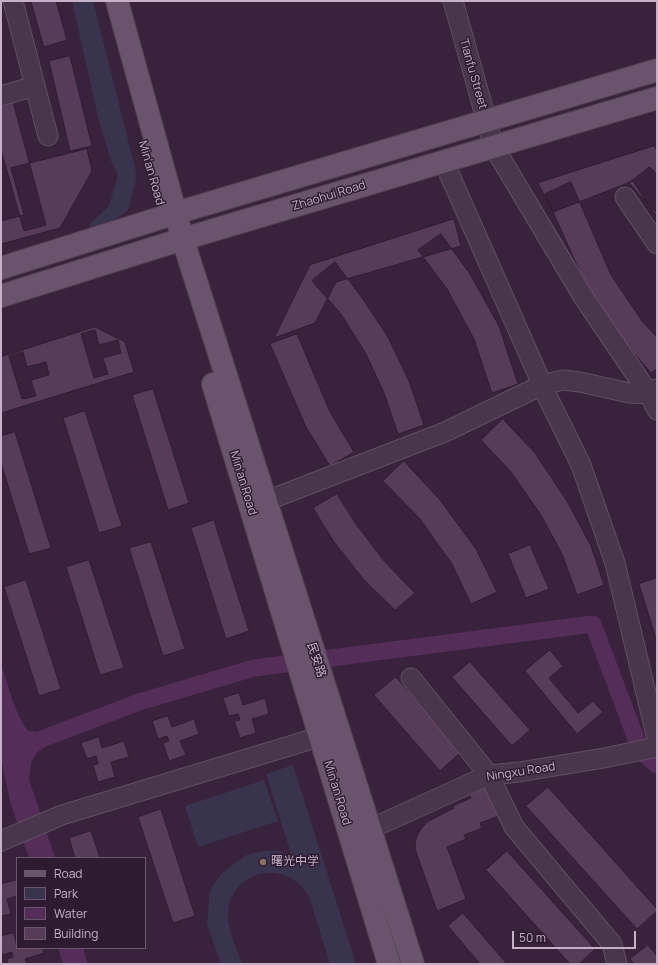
<!DOCTYPE html>
<meta charset="utf-8">
<style>
body{margin:0}
#map{position:relative;width:658px;height:965px;overflow:hidden;background:#39223c;font-family:Manrope,sans-serif}
canvas{display:block}
.frame{position:absolute;inset:0;border:2px solid #c6b1c8;pointer-events:none}
.legend{position:absolute;left:16px;top:857px;width:130px;height:92px;box-sizing:border-box;background:#2f1b31;border:1px solid #6b576d;margin:0;padding:5px 7px;list-style:none;font-size:12px;color:#c6b1c8}
.legend li{display:flex;align-items:center;gap:8px;height:20px}
.legend b{width:20px;border:1px solid #6b576d}
.scale{position:absolute;left:512px;top:931px;width:124px;height:18px;box-sizing:border-box;border:2px solid #c6b1c8;border-top:0;padding-left:5px;font-size:12px;line-height:14px;white-space:nowrap;color:#c6b1c8;-webkit-text-stroke:3px #2f1b31;paint-order:stroke}
</style>
<div id="map">
<canvas width="658" height="965"></canvas>
<div class="frame"></div>
<ul class="legend">
<li><b style="height:5px;background:#6a546d"></b>Road</li>
<li><b style="height:11px;background:#39344e"></b>Park</li>
<li><b style="height:11px;background:#552d59"></b>Water</li>
<li><b style="height:11px;background:#573c59"></b>Building</li>
</ul>
<div class="scale">50 m</div>
</div>
<script>
const ctx = document.querySelector('canvas').getContext('2d');
ctx.lineJoin = 'round';
function fillPath(path, color) { ctx.fillStyle = color; ctx.fill(path, 'evenodd'); }
function stroke(path, color, width, dash) { ctx.strokeStyle = color; ctx.lineWidth = width; ctx.lineCap = dash ? 'butt' : 'round'; ctx.setLineDash(dash || []); ctx.stroke(path); }
function drawText(font, color, halo, rows, align = 'center') {
  ctx.font = font + ' Manrope,"Noto Sans SC",sans-serif'; ctx.lineWidth = 3; ctx.setLineDash([]); ctx.textBaseline = 'middle'; ctx.strokeStyle = halo; ctx.fillStyle = color; for (const [text, x, y, turn = 0] of rows) {
    ctx.save(); ctx.translate(x, y); ctx.rotate((+turn || 0) * Math.PI / 180); ctx.textAlign = isNaN(turn) ? turn : align; if (halo) ctx.strokeText(text, 0, 0); ctx.fillText(text, 0, 0); ctx.restore();
  }
}
fillPath(new Path2D(`
 M72,1h21l44,175 -9,34 -32,23 -7,-8 20,-19 9,-31 -7,-14 -13,-44z
 M293,765l63,199h-26l-21,-68c-22,-37 -75,-28 -81,14 -2,18 9,38 14,54h-21l-14,-40 3,-33 11,-17 25,-19 18,-4h16l12,6 -26,-83z
 M264,780l14,41 -80,26 -13,-41z`), '#39344e');
fillPath(new Path2D(`
 M1,665c8,22 13,47 27,66l10,1 15,-7 6,16 -13,5 -9,6 -6,11 -2,16 26,79h-26l-19,-57 -9,-42z
 M58,948h25l5,16h-25z`), '#552d59');
stroke(new Path2D(`
 M34,742l105,-40 115,-34 339,-44 48,128 16,13`), '#552d59', 17);
const building = new Path2D(`
 M31,1h25l11,39 -23,7z
 M70,56l22,90 -22,5 -21,-90z
 M13,102l33,123 -22,6 -23,-81v-45z
 M654,146l3,4v67l-24,-36 -80,31 -15,-29z
 M87,149l5,22 -32,57 -59,16v-23l23,-6 -13,-47z
 M650,167l7,8v38l-28,-30z
 M571,182l40,93 31,46 15,16v32l-6,4 -31,-36 -31,-45 -44,-98z
 M454,219l7,27 -125,36 -21,41 -41,15 36,-73z
 M441,234l29,40 29,52 19,58 -26,9 -18,-54 -27,-50 -29,-39z
 M335,262l28,37 25,38 21,44 15,44 -26,9 -14,-41 -19,-41 -24,-38 -29,-33z
 M95,327l30,15 9,30 -133,41v-56z
 M95,330l4,15 19,-5 3,13 -18,5 5,16 -14,4 -13,-44z
 M297,334l33,78 24,40 -24,14 -24,-39 -36,-83z
 M23,352l4,15 19,-5 3,13 -18,5 5,16 -14,3 -13,-43z
 M153,389l36,114 -21,7 -36,-115z
 M85,411l37,115 -23,7 -36,-115z
 M503,419l32,34 32,48 24,45 13,39 -27,10 -15,-41 -21,-39 -30,-43 -30,-32z
 M15,432l36,116 -22,6 -28,-91v-27z
 M404,461l36,39 36,49 21,43 -26,12 -19,-40 -32,-45 -37,-38z
 M337,494l19,30 28,37 31,32 -20,17 -31,-30 -30,-38 -21,-34z
 M214,520l35,111 -23,8 -35,-111z
 M151,542l34,107 -22,7 -34,-108z
 M530,545l19,44 -23,9 -18,-44z
 M89,560l35,108 -24,7 -34,-108z
 M657,578v64l-18,-58z
 M26,580l35,109 -22,7 -35,-109z
 M550,650l13,16 -14,12 29,35 15,-12 10,11 -26,22 -52,-63z
 M470,662l60,68 -18,16 -60,-69z
 M396,677l65,75 -21,19 -66,-76z
 M239,693l4,12 22,-7 4,16 -17,5 4,14 -16,5 -6,-17 6,-1 -2,-6 -9,2 -6,-18z
 M168,716l4,11 22,-8 5,15 -19,7 6,14 -17,6 -6,-18 6,-2 -2,-5 -9,3 -6,-18z
 M99,737l3,11 22,-7 5,16 -18,5 4,15 -17,5 -5,-17 5,-1 -2,-8 -9,3 -6,-16z
 M487,787l12,29 -19,7 2,5 -18,7 2,4 -19,8 19,52 -29,12 -21,-59 -1,-9 2,-7 4,-7 6,-7 27,-14 -1,-2 18,-8 -2,-4z
 M548,787l109,122v2l-20,18 -111,-123z
 M161,809l34,107 -22,7 -35,-106z
 M91,831l9,27h-25l-6,-20z
 M507,851l88,98 -16,15h-9l-84,-94z
 M17,880v16l-10,3 4,15 -10,2v-32z
 M463,913l44,51h-27l-32,-38z
 M14,933l3,15h25l2,5 -19,6 2,5h-19l-1,-5 6,-2 -1,-5 -10,3 -1,-19z
 M648,945l9,11v8h-23l-4,-5z`);
fillPath(building, '#573c59');
stroke(building, '#311d33', 1);
const minor = new Path2D(`
 M13,1l35,135
 M453,1l41,146 90,151 65,96 8,16
 M1,96l34,-10
 M444,162l105,238 32,65 34,98 42,176
 M625,197l32,47
 M266,501l179,-69 97,-47 21,-5 17,2 49,11 20,1 7,-5
 M411,678l78,97 25,52 98,117 5,20
 M370,829l119,-54 30,-3 85,-14 53,-11
 M1,841l61,-26 257,-78`);
const major = new Path2D(`
 M117,1l66,239 230,724
 M1,268l175,-55 481,-143
 M1,296l169,-53 487,-145
 M213,384l176,580`);
stroke(minor, '#624e64', 21);
stroke(major, '#533f55', 24);
stroke(minor, '#4a364c', 19);
stroke(major, '#6a546d', 22);
for (const [x, y, r, color] of [
 [263,862,4,"#8d6e63"]
]) { const dot = new Path2D(); dot.arc(x, y, r, 0, 2 * Math.PI); ctx.fillStyle = color; ctx.fill(dot); stroke(dot, '#2f1b31', 1.5); }
drawText('12px', '#c6b1c8', '#2f1b31', [
 ["Tianfu Street",473,74,74],
 ["Min'an Road",151,173,74],
 ["Zhaohui Road",329,196,-17],
 ["Min'an Road",243,483,73],
 ["民安路",316,660,72],
 ["Ningxu Road",521,772,-9],
 ["Min'an Road",337,793,73]
]);
drawText('12px', '#c6b1c8', '#2f1b31', [
 ["曙光中学",271,862]
], 'left');
</script>
